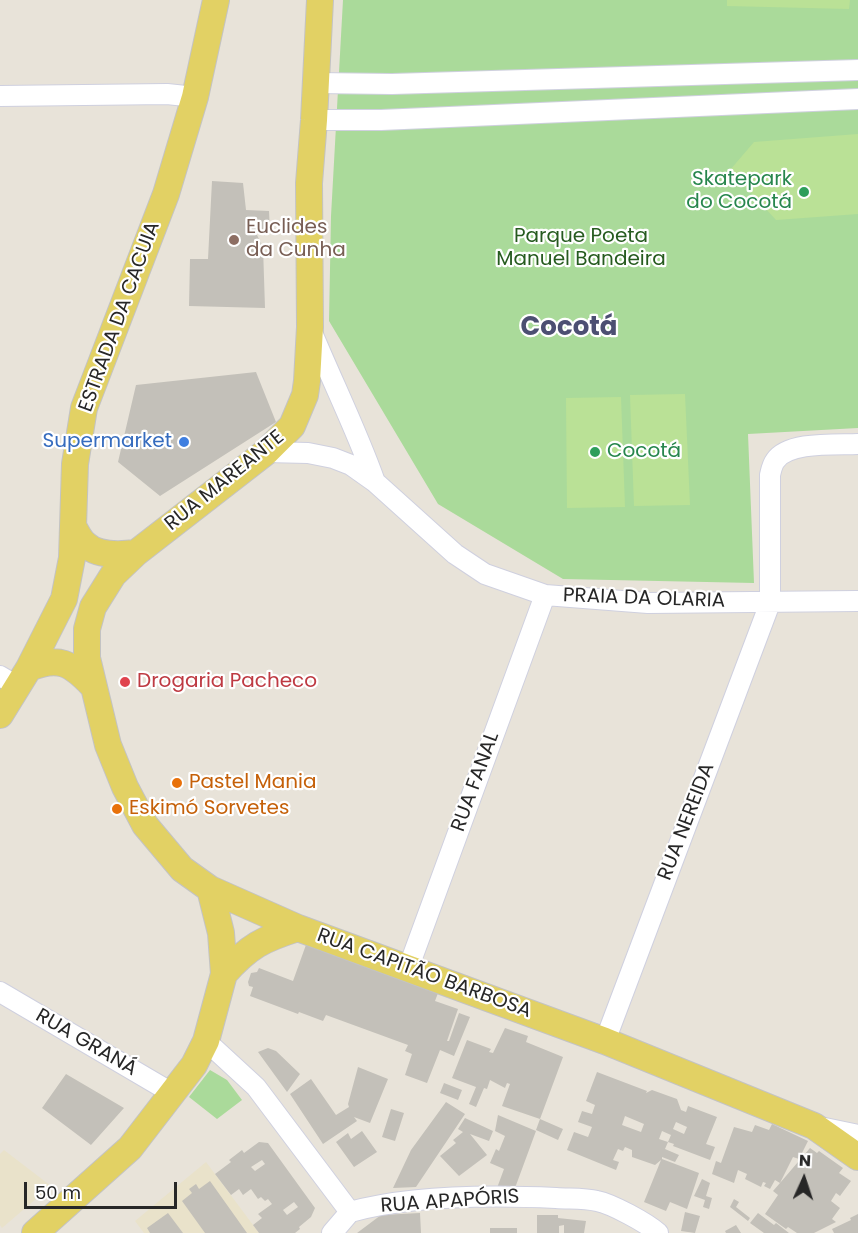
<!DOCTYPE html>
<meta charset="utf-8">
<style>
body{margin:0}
#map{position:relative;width:858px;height:1233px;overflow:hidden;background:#e8e3d9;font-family:Poppins,sans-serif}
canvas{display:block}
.north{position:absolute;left:774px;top:1149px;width:60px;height:60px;-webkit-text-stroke:4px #fff;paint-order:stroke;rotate:3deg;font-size:16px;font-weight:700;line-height:24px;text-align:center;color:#272727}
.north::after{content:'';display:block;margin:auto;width:21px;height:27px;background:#272727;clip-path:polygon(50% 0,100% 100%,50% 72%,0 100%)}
.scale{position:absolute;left:24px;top:1182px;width:153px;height:27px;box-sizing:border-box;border:3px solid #272727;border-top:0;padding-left:8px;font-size:18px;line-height:21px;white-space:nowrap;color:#272727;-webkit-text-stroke:4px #fff;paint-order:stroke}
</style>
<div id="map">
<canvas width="858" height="1233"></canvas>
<div class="north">N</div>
<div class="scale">50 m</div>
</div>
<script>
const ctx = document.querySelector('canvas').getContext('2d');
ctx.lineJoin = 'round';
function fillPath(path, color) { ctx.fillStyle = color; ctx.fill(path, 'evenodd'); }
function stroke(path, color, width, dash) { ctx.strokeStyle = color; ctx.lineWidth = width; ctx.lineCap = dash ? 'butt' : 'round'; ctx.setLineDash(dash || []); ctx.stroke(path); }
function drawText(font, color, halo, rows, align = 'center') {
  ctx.font = font + ' Poppins,sans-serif'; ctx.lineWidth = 4.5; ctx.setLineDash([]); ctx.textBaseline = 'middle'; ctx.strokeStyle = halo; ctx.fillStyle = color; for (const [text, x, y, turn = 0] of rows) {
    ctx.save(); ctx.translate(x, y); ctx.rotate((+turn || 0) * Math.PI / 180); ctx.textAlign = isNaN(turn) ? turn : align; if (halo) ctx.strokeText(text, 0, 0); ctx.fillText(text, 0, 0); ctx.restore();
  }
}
fillPath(new Path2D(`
 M4,1150l47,36 -49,42 -2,-3v-71z
 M206,1162l53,71h-115l-9,-12z`), '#e9e2ca');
fillPath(new Path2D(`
 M343,0h515v428l-110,6 6,149 -191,-4 -125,-75 -109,-183 2,-105z
 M210,1070l17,10 15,20 -25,19 -28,-22z`), '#aada9a');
fillPath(new Path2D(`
 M727,0h123l-1,9 -122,-3z
 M858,134v80l-82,6 -46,-50 24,-28z
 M685,394l5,111 -56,1 -4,-111z
 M621,397l4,110 -58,1 -1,-110z`), '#bae196');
fillPath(new Path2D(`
 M212,181l31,2 3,27 23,1 1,21 -14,1 7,14 2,61 -76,-2 1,-47h18z
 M256,372l20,50 -116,74 -42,-34 18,-77z
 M307,942l131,51 -3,8 23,8 -11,32h2l10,-28 11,4 -16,39 -14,-6 -13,33 -22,-8 7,-21 -7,-3 3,-6 -82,-30 -3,6 -24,-9 -1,2 -48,-18 3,-9 -4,-1 -1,-4 3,-9 6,-1 2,-4 34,13z
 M505,1028l23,8 -2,6 37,15 -23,62 -38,-13 8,-22 -3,-1 -2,5 -15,-8 -3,9 -3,-1 -8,19 -7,-3 7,-17 -24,-9 15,-38 24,9 -2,3 4,1z
 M268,1048l8,3 24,23 -13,18 -29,-40z
 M358,1067l30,12 -18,44 -16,-6 3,4 -34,23 -33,-50 21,-15 25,36 13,-8 -1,-3z
 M597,1072l50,19 -1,2 6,-3 25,9 4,11 5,2 2,-6 29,11 -11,27 9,3 -5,13 -37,-14 1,-2 -6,-2 3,-7 -9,-4 -3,8 9,3 -3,7 14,6 -4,7 -13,-5v2l37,14 -12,36 -17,-7 -4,9 -22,-9 17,-42 -6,5 -23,-8v-7l-7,-3 -2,4 -5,-2 -5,11 6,2 -3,8 -49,-20 7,-18 14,5 4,-10 -14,-5 4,-11 10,3 3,-9 -9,-4zM625,1116l19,8 -3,8 -19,-7zM676,1122l11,5 -3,7 -11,-5z
 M66,1074l58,34 -33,37 -49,-37z
 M444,1083l18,7 -4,10 -18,-7z
 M446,1102l19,12 -49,73 -23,1 18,-38z
 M391,1109l13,4 -9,28 -13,-4z
 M498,1115l38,16 -21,57h-18l7,-19 -14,-6 6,-14 3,2 6,-15 -10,-5z
 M465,1118l28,13 -4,10 -19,-7 17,21 -28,21 -19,-20 16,-13 -3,-3 10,-8 -5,-3z
 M540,1119l23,10 -5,11 -22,-10z
 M772,1124l36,17 -9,18 -6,-2 -13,26 30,-35 7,5 2,-2 24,17 -4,5 12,8 -11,15 -4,-3 -5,8 9,7 -8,11 4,3 -22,11h-17l-9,-6 -2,2 -21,-15 13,-19 -5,-4 7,-8 -5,-3 -5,9 -6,-3 2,-3 -3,-1 -2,5 -16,-8 2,-5 -9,-4 -4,13 -22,-9 4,-13 5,2 13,-36 18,5 3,-7 14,5z
 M362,1131l15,21 -23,15 -18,-25 12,-9 3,6z
 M259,1142l9,1 47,65 -4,9 -12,10 1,2 -5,4h-36l-6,-8 9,-7 -4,-4 14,-10 -4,-5 -3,2 -4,-4 -3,2 -7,-10 -8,6 -4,-6 -8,6 -16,-21 16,-12 -2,-2 13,-10 2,3zM262,1160l3,4 -10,7 -4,-4zM294,1202l4,5 -11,8 -4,-5z
 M702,1179l8,4 -4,13 6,2 -3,11 -6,-2 2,-7 -11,-4z
 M210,1181l37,52h-42l-23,-32 10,-8 -3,-4 7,-5 3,5z
 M734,1199l5,3 -3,5 14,11 -2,3 -18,-14z
 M685,1212l15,4 -5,17 -14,-2z
 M168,1213l15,20h-33l-3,-5z
 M420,1213l1,20h-64l24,-18z
 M758,1213l16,12 2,-2 13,10h-25l-14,-10z
 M858,1214v19h-24l-2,-4 19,-9 -1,-2z
 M537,1215h21v3l28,3 -2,12h-20v-8l-5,1v7h-22z
 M736,1225l5,8h-15l-1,-2z
 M490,1228h27v5h-27z`), '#c3c0b9');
const minor = new Path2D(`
 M316,83l76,1 466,-14
 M0,96l167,-2 28,3
 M314,120h67l477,-21
 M311,330c21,51 46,101 64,152
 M266,452l42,1 25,5 18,7 24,17 80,72 30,20 60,21 103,8 210,-2
 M0,676l17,10
 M408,969l137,-374
 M0,992l172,101
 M206,1041l50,46 94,125
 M605,1041l165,-438v-128c1,-4 2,-10 5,-14 13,-20 61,-16 83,-17
 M820,1127l38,8
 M350,1212c61,-17 143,-17 206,-14 13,1 28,0 41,3 15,3 50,22 61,32
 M332,1233l18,-21`);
const major = new Path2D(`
 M320,0l-6,120 -5,63 1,144 -3,54 -2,14 -13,31 -26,26 -130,101 -23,22 -20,32 -6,22v29l21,87 17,42 20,38 37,44 28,20 88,39 307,113 209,85 44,31
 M74,528c3,5 6,12 11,16 12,12 35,11 51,9
 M29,668c30,-12 42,-5 63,17
 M0,715l29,-47 35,-69 8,-41 3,-94 9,-56 82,-214 29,-97 21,-97
 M224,974c25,-28 39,-35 74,-46
 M35,1233l95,-85 64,-83 12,-24 18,-67 -3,-41 -11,-44`);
stroke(minor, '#cfd0df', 22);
stroke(major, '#c3c3c3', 28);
stroke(minor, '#fff', 20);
stroke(major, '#e2d164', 26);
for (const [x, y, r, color] of [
 [804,192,6,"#2e9e5b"],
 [234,240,6,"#8d6e63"],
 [184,442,6,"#3f7fe0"],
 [595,452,6,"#2e9e5b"],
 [125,682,6,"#e0444e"],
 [177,783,6,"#e8710a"],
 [117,809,6,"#e8710a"]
]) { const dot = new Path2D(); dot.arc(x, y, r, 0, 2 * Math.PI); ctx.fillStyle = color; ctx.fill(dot); stroke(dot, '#fff', 2); }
drawText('20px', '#27864d', '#fff', [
 ["Skatepark",792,180],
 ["do Cocotá",792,203],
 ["Cocotá",607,452,"left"]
], 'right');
drawText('20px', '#785e54', '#fff', [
 ["Euclides",246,228],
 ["da Cunha",246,251]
], 'left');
drawText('20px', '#265b1f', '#fff', [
 ["Parque Poeta",581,237],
 ["Manuel Bandeira",581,260]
]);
drawText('20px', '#272727', '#fff', [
 ["ESTRADA DA CACUIA",120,317,-70],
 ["RUA MAREANTE",225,481,-39],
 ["PRAIA DA OLARIA",644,599,2],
 ["RUA FANAL",476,782,-70],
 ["RUA NEREIDA",687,822,-69],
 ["RUA CAPITÃO BARBOSA",424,974,20],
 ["RUA GRANÁ",86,1043,30],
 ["RUA APAPÓRIS",450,1202,-4]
]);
drawText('20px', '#366cbe', '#fff', [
 ["Supermarket",172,442]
], 'right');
drawText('20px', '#be3a42', '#fff', [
 ["Drogaria Pacheco",137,682]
], 'left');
drawText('20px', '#c56008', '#fff', [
 ["Pastel Mania",189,783],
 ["Eskimó Sorvetes",129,809]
], 'left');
drawText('bold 26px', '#4c4f72', '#fff', [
 ["Cocotá",569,328]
]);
</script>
